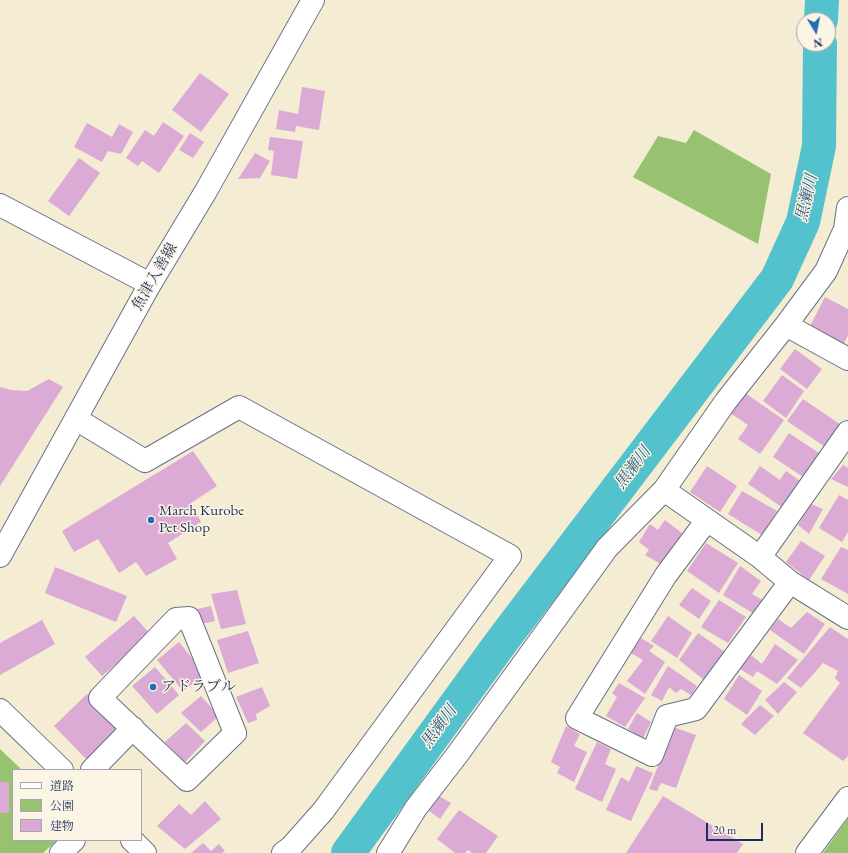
<!DOCTYPE html>
<meta charset="utf-8">
<style>
body{margin:0}
#map{position:relative;width:848px;height:853px;overflow:hidden;background:#f4ecd3;font-family:"EB Garamond","Noto Serif JP",serif}
canvas{display:block}
.legend{position:absolute;left:12px;top:769px;width:130px;height:72px;box-sizing:border-box;background:#fcf5e5;border:1px solid #a2a6af;margin:0;padding:5px 7px;list-style:none;font-size:12px;color:#1b2f5e}
.legend li{display:flex;align-items:center;gap:8px;height:20px}
.legend b{width:20px;border:1px solid #a2a6af}
.north{position:absolute;left:796px;top:12px;width:40px;height:40px;box-sizing:border-box;background:#fcf5e5;border:1px solid #a2a6af;border-radius:50%;rotate:170deg;font-size:11px;font-weight:700;line-height:16px;text-align:center;color:#1b2f5e}
.north::after{content:'';display:block;margin:auto;width:14px;height:18px;background:#1f6fb2;clip-path:polygon(50% 0,100% 100%,50% 72%,0 100%)}
.scale{position:absolute;left:706px;top:823px;width:57px;height:18px;box-sizing:border-box;border:2px solid #1b2f5e;border-top:0;padding-left:5px;font-size:12px;line-height:14px;white-space:nowrap;color:#1b2f5e;-webkit-text-stroke:3px #fcf5e5;paint-order:stroke}
</style>
<div id="map">
<canvas width="848" height="853"></canvas>
<ul class="legend">
<li><b style="height:5px;background:#fff"></b>道路</li>
<li><b style="height:11px;background:#97c26f"></b>公園</li>
<li><b style="height:11px;background:#dbabd5"></b>建物</li>
</ul>
<div class="north">N</div>
<div class="scale">20 m</div>
</div>
<script>
const ctx = document.querySelector('canvas').getContext('2d');
ctx.lineJoin = 'round';
function fillPath(path, color) { ctx.fillStyle = color; ctx.fill(path, 'evenodd'); }
function stroke(path, color, width, dash) { ctx.strokeStyle = color; ctx.lineWidth = width; ctx.lineCap = dash ? 'butt' : 'round'; ctx.setLineDash(dash || []); ctx.stroke(path); }
function drawText(font, color, halo, rows, align = 'center') {
  ctx.font = font + ' "EB Garamond","Noto Serif JP",serif'; ctx.lineWidth = 3; ctx.setLineDash([]); ctx.textBaseline = 'middle'; ctx.strokeStyle = halo; ctx.fillStyle = color; for (const [text, x, y, turn = 0] of rows) {
    ctx.save(); ctx.translate(x, y); ctx.rotate((+turn || 0) * Math.PI / 180); ctx.textAlign = isNaN(turn) ? turn : align; if (halo) ctx.strokeText(text, 0, 0); ctx.fillText(text, 0, 0); ctx.restore();
  }
}
fillPath(new Path2D(`
 M694,130l77,44 -13,70 -125,-67 25,-41 28,7z
 M0,749l22,21h-9v70h44l-14,13h-43z
 M848,818v35h-25z`), '#97c26f');
stroke(new Path2D(`
 M821,20l1,-20
 M348,853l154,-212 275,-362 26,-57 16,-76 1,-102`), '#54c2cc', 34);
fillPath(new Path2D(`
 M200,73l29,21 -28,38 -29,-22z
 M302,87l23,4 -6,39 -23,-4 -1,6 -19,-3 3,-19 19,4z
 M163,122l21,14 -25,37 -17,-12 -4,5 -12,-8 19,-28 9,6z
 M87,123l25,14 7,-13 14,8 -12,22 -13,-3 -6,11 -28,-15z
 M190,133l14,9 -11,16 -14,-8z
 M270,137l33,4 -6,38 -26,-4 3,-24 -6,-1z
 M255,153l15,8 -10,17 -22,1z
 M79,158l21,15 -31,43 -21,-15z
 M825,297l23,12v26l-6,13 -34,-18z
 M795,349l27,20 -15,20 -27,-20z
 M782,375l22,16 -18,27 -23,-17z
 M49,379l14,8 -63,99v-99l11,3 16,1z
 M745,393l39,27 -24,34 -22,-15 10,-14 -18,-12z
 M803,399l38,26 -16,22 -38,-26z
 M789,433l30,20 -16,24 -30,-20z
 M193,451l24,35 -26,17 10,19 -33,21 9,16 -31,17 -10,-14 -17,11 -21,-34 -24,13 -12,-21z
 M843,465l5,3v19l-17,-8z
 M707,466l30,20 -17,26 -30,-20z
 M760,466l20,14 6,-9 14,10 -17,27 -35,-24z
 M742,491l35,20 -15,24 -34,-21z
 M839,495l9,5v32l-6,10 -23,-14z
 M811,504l12,5 -14,25 -11,-9z
 M665,520l18,14 -19,32 -19,-11 4,-5 -10,-8 11,-18 8,6z
 M801,541l24,15 -16,24 -23,-18z
 M706,543l32,20 -19,30 -32,-22z
 M841,547l7,3v44l-27,-15z
 M740,566l21,15 -9,13 10,6 -8,14 -31,-19z
 M55,567l72,29 -11,26 -71,-29z
 M692,588l19,13 -12,18 -20,-14z
 M237,590l9,34 -25,5 -10,-35z
 M719,600l27,17 -18,26 -27,-16z
 M211,606l4,15 -14,3 -4,-15z
 M807,612l18,12 -21,30 -34,-24 8,-11 13,9z
 M134,616l17,19 -49,41 -17,-19z
 M668,616l24,17 -15,25 -26,-17z
 M42,620l13,24 -55,31v-32z
 M830,627l18,12v117l-5,5 -40,-28 37,-50 -5,-5 3,-7 -15,-8 -22,25 -14,-10z
 M248,631l11,32 -31,10 -11,-33z
 M698,633l27,19 -21,28 -25,-20z
 M641,638l13,8 -5,5 16,11 -20,32 -18,-13 16,-21 -12,-7z
 M179,642l26,32 -22,17 -26,-31z
 M775,644l23,16 -21,24 -20,-13 -4,6 -13,-8 11,-14 11,9z
 M668,666l29,20 -6,9 -10,-6 -5,4 -7,-6 -7,14 -11,-6z
 M155,667l24,28 -22,19 -25,-28z
 M739,675l23,16 -15,24 -23,-16z
 M784,682l13,10 -19,22 -13,-14z
 M619,683l26,15 -20,29 -19,-11 11,-19 -5,-4z
 M262,687l8,19 -14,8 1,6 -9,3 -12,-26z
 M87,694l34,35 -33,32 -34,-35z
 M201,696l18,20 -18,16 -20,-19z
 M760,705l14,11 -19,19 -14,-11z
 M637,713l14,9 -8,16 -15,-9z
 M186,723l19,18 -20,21 -20,-20z
 M566,726l14,8 -6,12 13,6 -13,30 -17,-9 3,-6 -9,-5z
 M673,727l23,8 -20,53 -15,-5 -4,8 -8,-2z
 M597,742l14,7 -6,15 11,5 -14,33 -27,-13z
 M636,766l17,7 -22,48 -25,-11 15,-33 8,5z
 M0,782h9v31h-9z
 M434,793l17,10 -11,16 -16,-12z
 M663,796l80,48 -6,9h-111z
 M205,801l16,18 -36,30 -28,-23 22,-22 12,11z
 M459,810l39,26 -12,17h-14l-4,-3 -3,3h-10l-18,-14z
 M203,843l8,8 8,-7 6,7 -3,2h-31z`), '#dbabd5');
const minor = new Path2D(`
 M0,205l150,79
 M848,208l-3,21 -19,42 -40,54 -60,76 -62,89 96,67 30,25 58,36
 M786,325l62,34
 M76,419l69,42 94,-54 271,149 -187,255 -32,36 -8,6
 M707,520l-41,55 -89,143 75,37 15,-39 29,-7 94,-127
 M760,557l88,-125
 M189,618l46,115 -48,47 -87,-82 76,-79z
 M92,770l41,-42
 M61,853l13,-13
 M388,853l28,-45 41,-53 150,-207 57,-58`);
const tertiary = new Path2D(`
 M0,710l62,60
 M132,840l13,13
 M807,853l41,-55`);
const secondary = new Path2D(`
 M0,556l150,-272 56,-93 107,-191`);
stroke(minor, '#677187', 24);
stroke(tertiary, '#677187', 24);
stroke(secondary, '#677187', 24);
stroke(minor, '#fff', 22);
stroke(tertiary, '#fff', 22);
stroke(secondary, '#fff', 22);
for (const [x, y, r, color] of [
 [151,520,4,"#1f6fb2"],
 [153,687,4,"#1f6fb2"]
]) { const dot = new Path2D(); dot.arc(x, y, r, 0, 2 * Math.PI); ctx.fillStyle = color; ctx.fill(dot); stroke(dot, '#fcf5e5', 1.5); }
drawText('15px', '#1b2f5e', '#fcf5e5', [
 ["魚津入善線",155,277,-60]
]);
drawText('15px', '#1b2f5e', '#fcf5e5', [
 ["March Kurobe",159,511],
 ["Pet Shop",159,528],
 ["アドラブル",161,687]
], 'left');
drawText('italic 16px', '#2c5b7f', '#fcf5e5', [
 ["黒瀬川",807,198,-77],
 ["黒瀬川",633,468,-53],
 ["黒瀬川",439,727,-54]
]);
</script>
